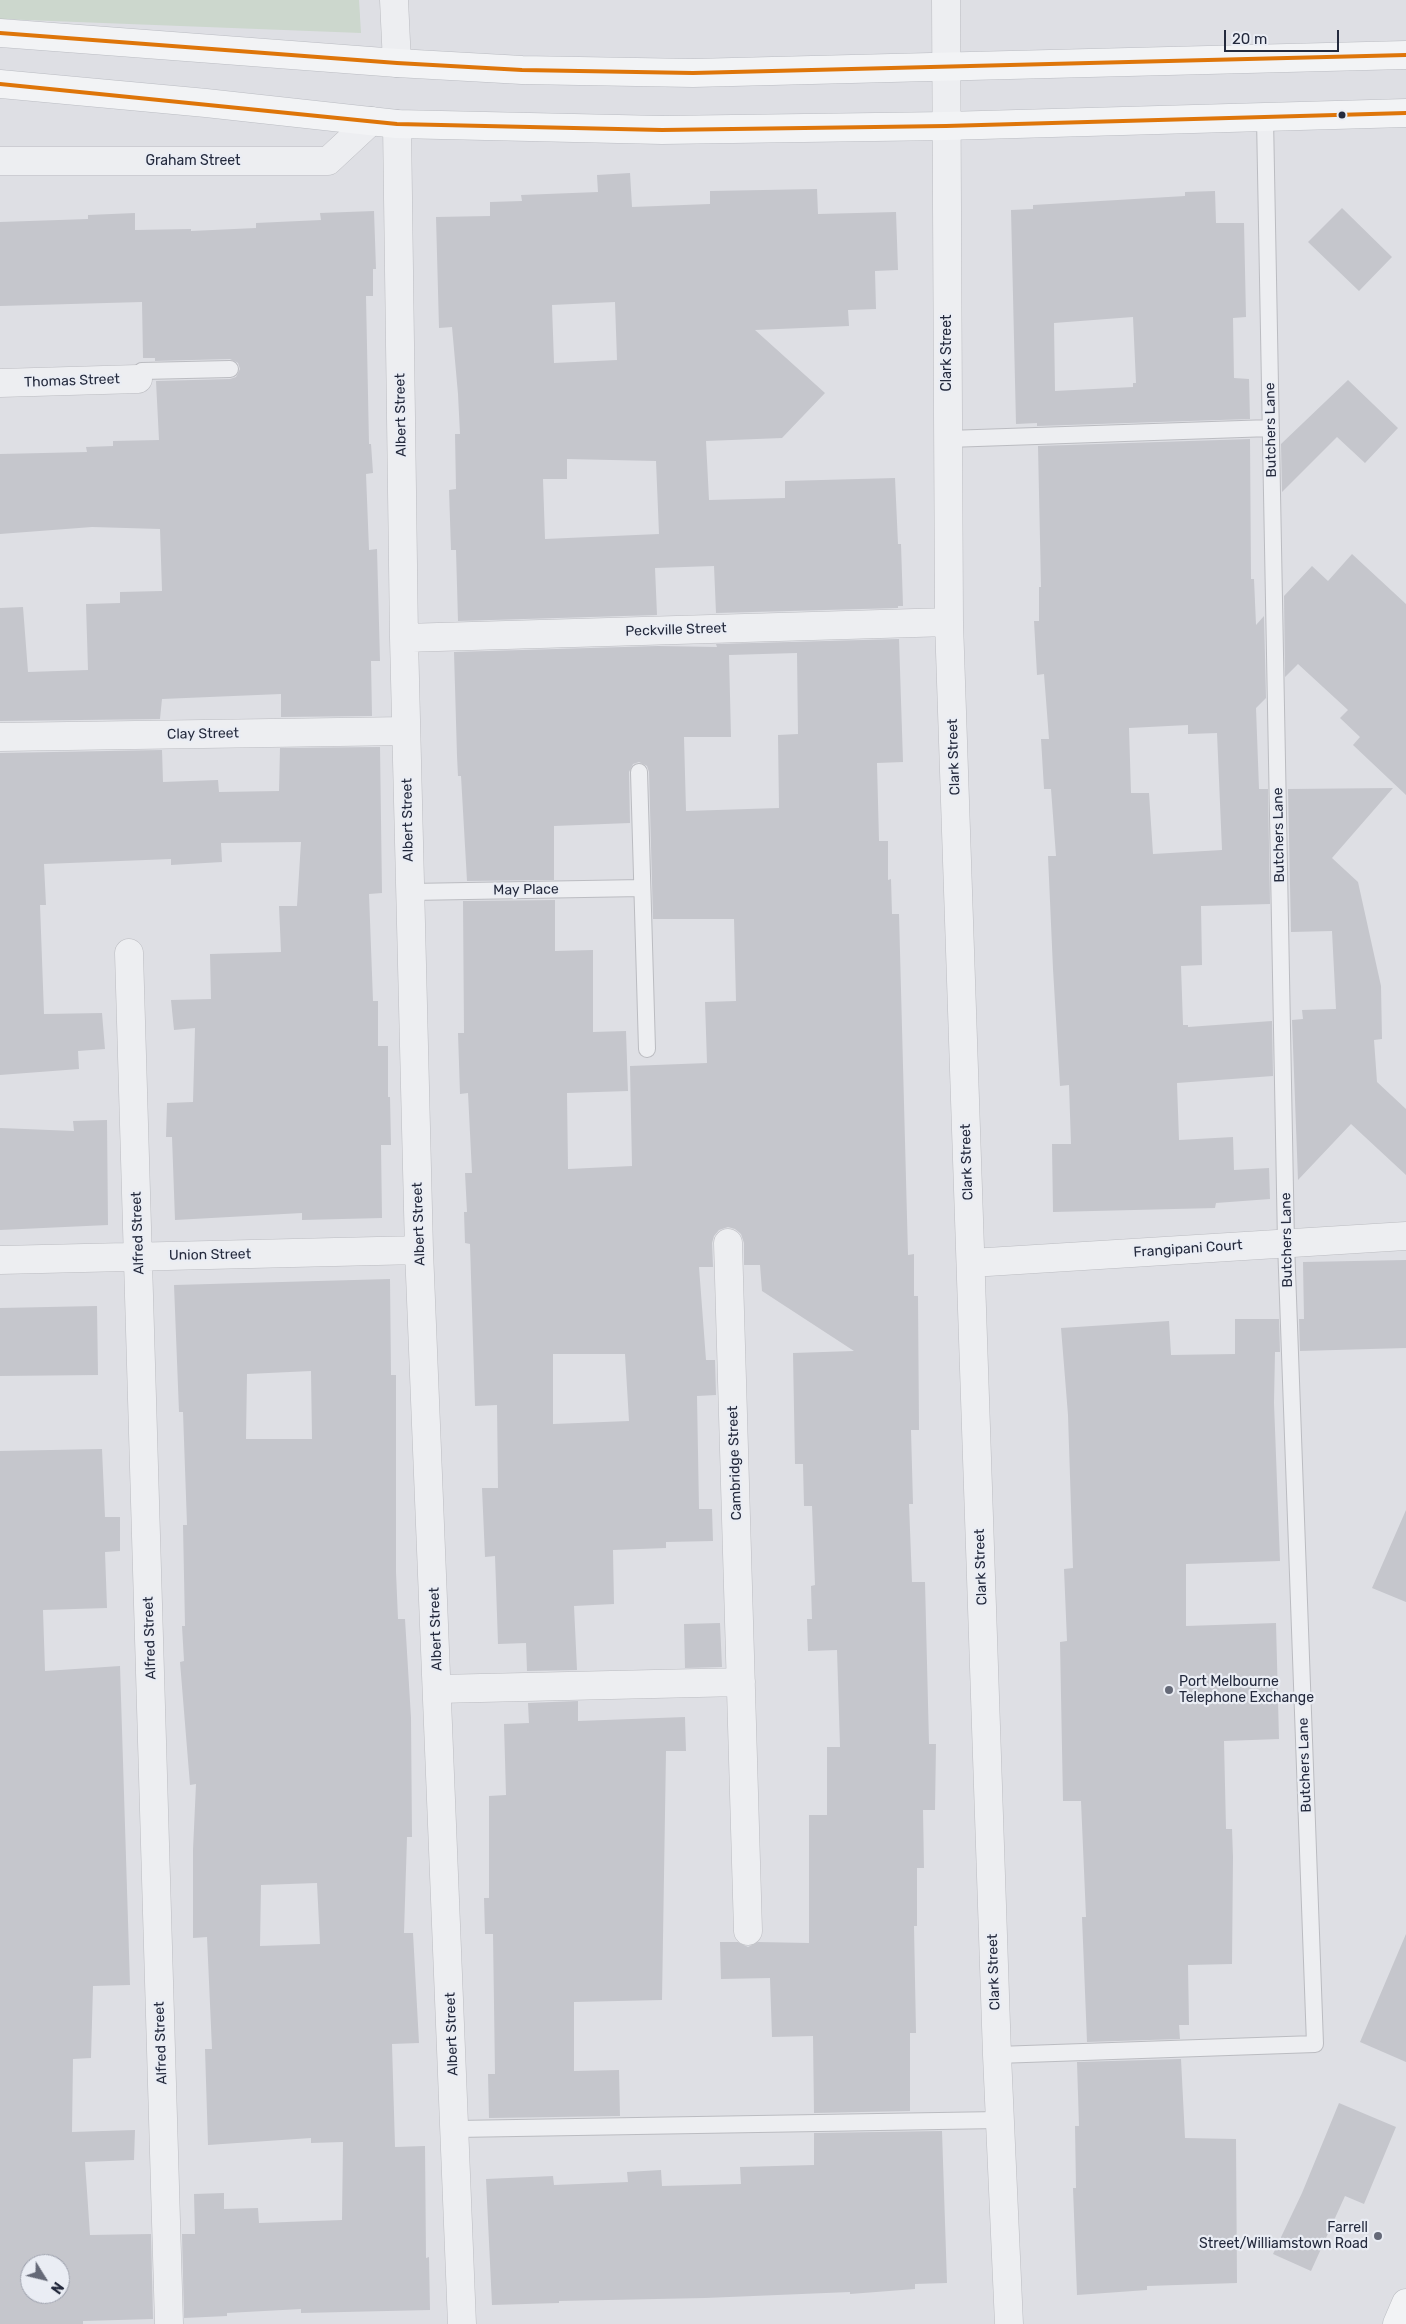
<!DOCTYPE html>
<style>
body{margin:0}
#map{position:relative;width:1406px;height:2324px;overflow:hidden;background:#dedfe4;font-family:Rubik,sans-serif}
canvas{display:block}
.north{position:absolute;left:20px;top:2254px;width:50px;height:50px;box-sizing:border-box;background:#eaedf4;border:1px solid #9b9fab;border-radius:50%;rotate:126deg;font-size:14px;font-weight:700;line-height:20px;text-align:center;color:#242a3d}
.north::after{content:'';display:block;margin:auto;width:18px;height:22px;background:#656977;clip-path:polygon(50% 0,100% 100%,50% 72%,0 100%)}
.scale{position:absolute;left:1224px;top:30px;width:115px;height:22px;box-sizing:border-box;border:2px solid #242a3d;border-top:0;padding-left:6px;font-size:15px;line-height:18px;white-space:nowrap;color:#242a3d;-webkit-text-stroke:4px #eaedf4;paint-order:stroke}
</style>
<div id="map">
<canvas width="1406" height="2324"></canvas>
<div class="north">N</div>
<div class="scale">20 m</div>
</div>
<script>
const ctx = document.querySelector('canvas').getContext('2d');
ctx.lineJoin = 'round';
function fillPath(path, color) { ctx.fillStyle = color; ctx.fill(path, 'evenodd'); }
function stroke(path, color, width, dash) { ctx.strokeStyle = color; ctx.lineWidth = width; ctx.lineCap = dash ? 'butt' : 'round'; ctx.setLineDash(dash || []); ctx.stroke(path); }
function drawText(font, color, halo, rows, align = 'center') {
  ctx.font = font + ' Rubik,sans-serif'; ctx.lineWidth = 4.5; ctx.setLineDash([]); ctx.textBaseline = 'middle'; ctx.strokeStyle = halo; ctx.fillStyle = color; for (const [text, x, y, turn = 0] of rows) {
    ctx.save(); ctx.translate(x, y); ctx.rotate((+turn || 0) * Math.PI / 180); ctx.textAlign = isNaN(turn) ? turn : align; if (halo) ctx.strokeText(text, 0, 0); ctx.fillText(text, 0, 0); ctx.restore();
  }
}
fillPath(new Path2D(`
 M0,0h359l2,33 -361,-14z`), '#ccd7cd');
fillPath(new Path2D(`
 M630,173l2,34 78,-3v-13l107,-2 1,25 78,-2 2,58 -23,1 1,38 -28,1 1,16 -94,4 70,63 -43,45 -76,3 3,59 76,-2v-17l110,-3 3,66h3l2,62h-5v2l-182,5 -2,-47 -59,2 2,47 -199,6 -2,-71h-5l-2,-60 7,-1 -1,-55h5l-2,-40 -6,-67 -13,1 -3,-111 54,-1v-14l32,-1 -1,-6 77,-3 -1,-17zM615,302l2,58 -63,3 -2,-58zM567,459l89,2 3,73 -114,5 -2,-60h24z
 M1215,191l1,32h28l2,94 -13,1 1,60 15,1 1,40 -213,7v-3l-21,1 -5,-214 22,-1v-4l152,-9v-4zM1133,317l3,66h-3v4l-78,4 -1,-68z
 M1342,208l50,49 -33,34 -51,-49z
 M374,211l2,58h-3v27h-7l3,148h2l2,29 -7,1 3,76 8,-1 3,112h-9l1,55 -91,1v-23l-119,5 -2,20 -160,2v-113l23,-1 5,65 60,-2 -2,-66 34,-1v-11l42,-1 -2,-62 -68,-2 -92,7v-80l87,-2 -1,-5 27,-1v-5l46,-1 -3,-59 74,-2 6,-2 4,-8 -2,-6 -8,-4 -75,2v-3h-12l-1,-56 -142,4v-84l88,-3v-4l47,-2v17l56,-1v2l65,-3v-5l65,-3 -1,-7z
 M1348,380l50,48 -33,35 -28,-26 -55,55 -1,-48z
 M1250,439l1,140h3l2,46 8,-9 2,82 -10,10 3,81h9l2,115 -69,2 1,59 -21,1 2,59h5v2l84,-6 1,55 -96,7 2,57 54,-3 1,33 35,-2 1,31 -54,4 -1,5 -162,4 -1,-68h19l-2,-59 -9,1 -7,-117 -5,-113h8l-5,-67h-7l-3,-50h8l-5,-65 -7,1 -3,-54h5v-34h2l-3,-141zM1188,725v9l29,-1 5,117 -69,4 -4,-61h-18l-2,-65z
 M1352,554l54,50v191l-53,-50 7,-8 -20,-19 8,-8 -50,-46 -13,13 -1,-81 28,-30 16,15z
 M899,639l4,123 -26,1 2,78h9v39l3,-1 1,35h7l9,341 6,-1v42h4l1,134h-8l2,74h-4l3,78h13l4,162h7l-1,66h-12l1,58h-7v58h-3l2,107h-6v78l-96,2 -1,-77 -41,1 -2,-59 -49,1 -1,-37h18l10,5 10,-5 51,1v-128h18v-68h13l-3,-97 -29,1 -1,-32h5l-1,-33 4,-1 -3,-79h-8l-1,-42h-8l-2,-111 61,-2 -92,-60 -2,-26h-16v-22l-3,-9 -6,-5 -7,-2 -9,3 -5,6 -2,7 1,24h-14l7,93h9l1,35 -19,1 2,113h13l1,32 -47,1v6l-53,2 1,54 -40,2 3,64 -50,1 -1,-28 -28,1 -3,-88 -10,1 -3,-69h16l-1,-83 -22,1 -5,-162 -5,-1 -1,-31h3l-2,-39h7l-4,-80 -8,1 -2,-61h6l-1,-132 92,-1v51l38,-1v82l33,-1 2,60 -61,2 1,76 64,-3 -2,-100 77,-3 -2,-61 31,-1 -2,-82h-81l-4,-147 -2,-6 -8,-4 -6,2 -4,8 1,51 -76,3v54l-87,1 -6,-105h-3l-1,-20 -3,-104 204,-6 59,1 -1,-3zM797,653l1,81 -20,1 1,73 -93,3 -2,-74h47l-2,-82zM553,1354h72l4,67 -76,3z
 M380,747l2,146 -13,1 4,107h5v45h10v51h2l1,48h-10l1,73 -80,2v-7l-127,7 -3,-83h-6l1,-34 26,-1 2,-74 -21,2 -3,-30 40,-1 -1,-45 71,-2 -2,-46h18l4,-64 -80,1 1,19 -51,3v-6l-127,5 2,41h-6l4,109 58,-1 3,36 -27,2 1,18 -79,6v-322l162,-3 1,32 55,-2 1,12 60,-1 1,-43z
 M1393,788l-61,70 26,24 23,104 1,53 -8,1 3,42 29,27v66l-55,-51 -53,56 -6,-160 11,-1 -1,-9 34,-1 -4,-78 -41,1 -3,-143z
 M107,1120l1,105 -108,5v-102l74,3 -1,-10z
 M1406,1260v88l-106,3 -1,-32h5l-1,-57z
 M390,1279l1,96h5v197l2,47h7l6,99 1,119h-5l-3,96h9l6,110 -27,1 3,103 30,-1 1,112 3,-1 1,53 -129,3v-4l-74,4v3l-43,2 -2,-84h13l-1,-40 30,-1v16l34,-1 1,15 83,-3 1,-78 -32,1v-5l-103,7 -3,-96h7l-5,-112 -14,1v-88l3,-66 -6,1 -10,-123 4,-1 -2,-35h3l-2,-101h4l-4,-113h-4l-5,-127zM311,1371l1,68h-66l1,-65zM317,1883l3,61 -60,2 1,-61z
 M97,1306l1,69 -98,1v-68z
 M1235,1319h44l1,33h-5l-1,51 6,158 -94,3v62l90,-3 3,116 -55,2 2,88h6l1,28 -1,107 -44,1 1,60h-10l1,14 -93,3 -5,-125h4l-5,-116h-18l-3,-159 7,-1 -3,-72 9,-1 -5,-153 -7,-87 108,-7 2,34 64,-1z
 M102,1449l3,68h15v34l-15,1 2,56 -64,2 2,61 75,-5 10,319 -37,1 -2,72 -18,1 -1,73 63,-2 -1,30 -49,2 5,73 61,-1 2,85 -70,2v3h-83v-873zM30,2264h30v30h-30z
 M1406,1510v92l-34,-14z
 M720,1623l2,44 -37,1 -1,-44z
 M578,1701v20l107,-4 1,34h-20l-4,249 -88,2v69l45,-1 1,46 -131,2 -1,-44h7l-2,-140h-8l-1,-36h5v-102l17,-1 -2,-71 25,-1 -1,-20z
 M1406,1934v128l-46,-20z
 M1181,2059l4,79 51,1 1,144 -90,3v4l-70,5 -4,-107h3l-1,-62h4l-2,-64z
 M1339,2103l57,24 -32,77 -19,-8 -34,75 -38,-17 29,-61z
 M942,2131l5,152 -32,1v5l-65,5v-2l-145,6 -146,3v2l-67,2 -6,-126 67,-3 1,9 74,-3 -1,-10 34,-2 1,16 79,-2 -1,-17 74,-2v-32z`), '#c5c6cc');
const lane = new Path2D(`
 M138,379l4,-8 88,-2
 M948,439l323,-11
 M639,772l8,277
 M410,892l232,-4
 M997,2055l318,-11 -29,-801 -21,-1125
 M456,2129l543,-9`);
const street = new Path2D(`
 M394,0l3,63
 M946,0l3,622 48,1433 12,269
 M397,124l7,514 15,612 43,1074
 M0,161h328l43,-40
 M0,383l138,-4
 M404,638l545,-16
 M0,737l406,-6
 M129,953l40,1371
 M728,1243l20,688
 M0,1260l419,-10
 M971,1263l435,-27
 M438,1689l303,-7`);
const primary = new Path2D(`
 M0,33l397,30 125,7 171,3 713,-18
 M0,84l206,19 191,21 265,6 284,-4 460,-13
 M1397,2324l9,-21`);
stroke(lane, '#bbbcc1', 18);
stroke(street, '#bbbcc1', 29);
stroke(primary, '#babcc2', 29);
stroke(lane, '#edeef1', 16);
stroke(street, '#edeef1', 28);
stroke(primary, '#f2f3f5', 28);
stroke(new Path2D(`
 M0,33l397,30 125,7 171,3 713,-18
 M0,84l397,40 265,6 284,-4 460,-13`), '#de7509', 4);
for (const [x, y, r, color] of [
 [1342,115,4.5,"#242a3d"],
 [1169,1690,5,"#656977"],
 [1378,2236,5,"#656977"]
]) { const dot = new Path2D(); dot.arc(x, y, r, 0, 2 * Math.PI); ctx.fillStyle = color; ctx.fill(dot); stroke(dot, '#eaedf4', 2); }
drawText('14px', '#242a3d', '#eaedf4', [
 ["Graham Street",193,161],
 ["Clark Street",947,353,-90],
 ["Thomas Street",72,381,-2],
 ["Albert Street",401,415,-91],
 ["Butchers Lane",1271,430,-91],
 ["Peckville Street",676,630,-2],
 ["Clay Street",203,734,-1],
 ["Clark Street",954,757,-92],
 ["Albert Street",408,820,-91],
 ["Butchers Lane",1279,835,-91],
 ["May Place",526,890,-1],
 ["Clark Street",967,1162,-92],
 ["Albert Street",419,1224,-92],
 ["Alfred Street",138,1233,-92],
 ["Butchers Lane",1287,1240,-91],
 ["Frangipani Court",1188,1249,-4],
 ["Union Street",210,1255,-1],
 ["Cambridge Street",735,1463,-92],
 ["Clark Street",981,1567,-92],
 ["Albert Street",436,1629,-92],
 ["Alfred Street",150,1638,-92],
 ["Butchers Lane",1305,1765,-92],
 ["Clark Street",994,1972,-92],
 ["Albert Street",452,2034,-92],
 ["Alfred Street",161,2043,-92]
]);
drawText('14px', '#242a3d', '#eaedf4', [
 ["Port Melbourne",1179,1682],
 ["Telephone Exchange",1179,1698],
 ["Farrell",1368,2228,"right"],
 ["Street/Williamstown Road",1368,2244,"right"]
], 'left');
</script>
